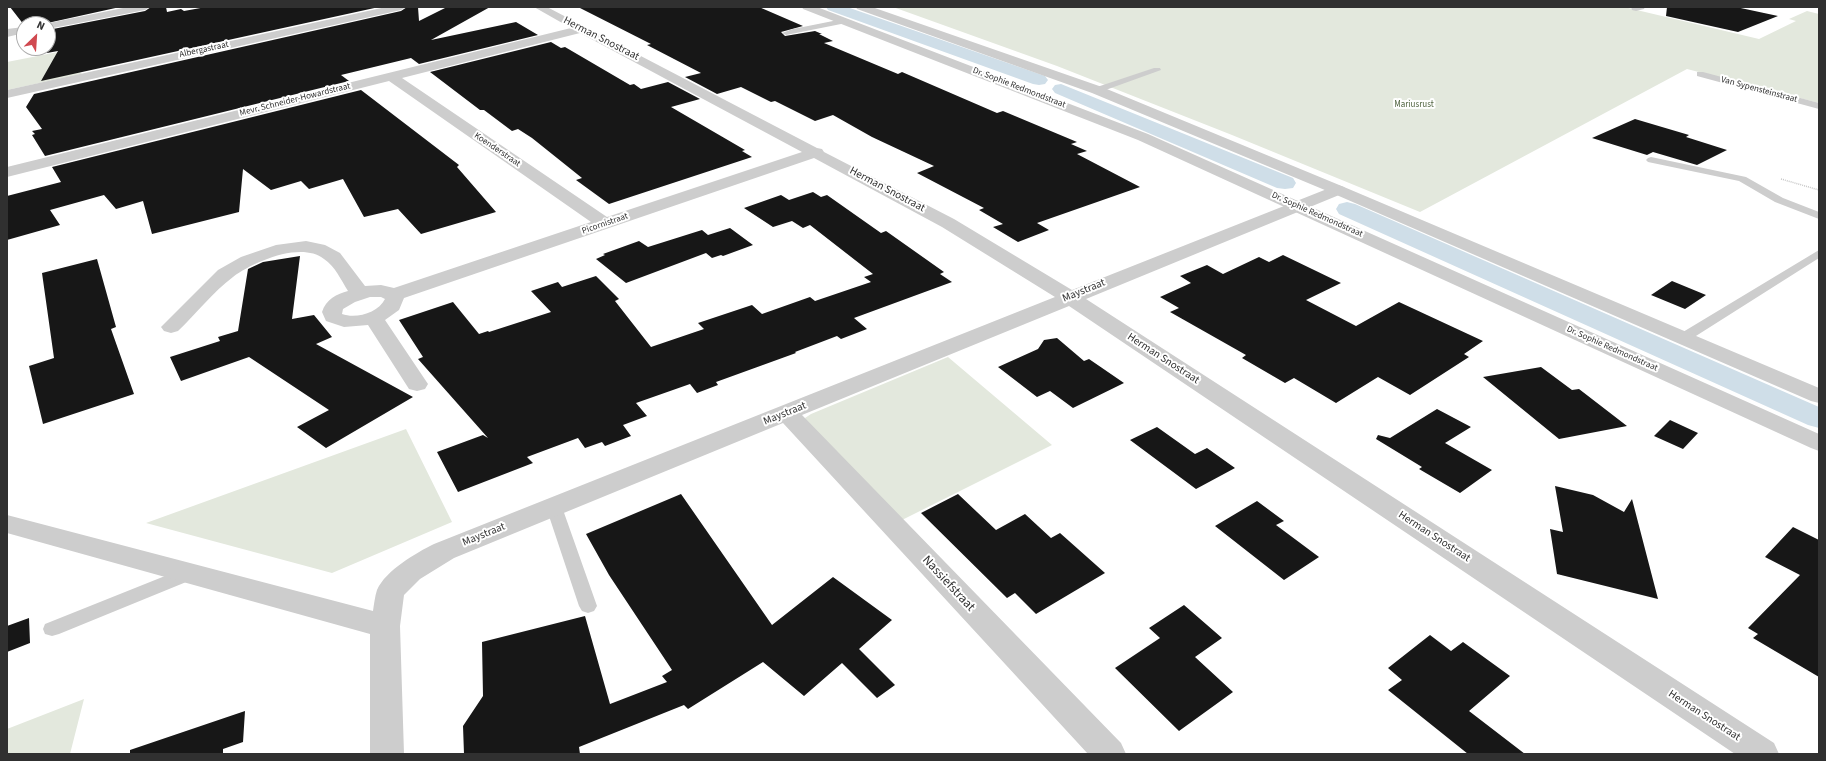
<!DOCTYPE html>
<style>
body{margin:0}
#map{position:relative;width:1826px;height:761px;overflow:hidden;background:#fff;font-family:"Source Sans 3",sans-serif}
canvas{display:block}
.frame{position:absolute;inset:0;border:8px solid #303030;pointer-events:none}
.north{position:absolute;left:16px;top:16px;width:40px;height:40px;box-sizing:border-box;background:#fff;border:1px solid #acacac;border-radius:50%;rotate:25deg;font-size:11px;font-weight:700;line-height:16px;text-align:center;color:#303030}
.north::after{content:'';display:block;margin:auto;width:14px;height:18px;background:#d04950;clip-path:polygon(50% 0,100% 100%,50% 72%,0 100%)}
</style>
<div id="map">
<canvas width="1826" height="761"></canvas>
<div class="frame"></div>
<div class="north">N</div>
</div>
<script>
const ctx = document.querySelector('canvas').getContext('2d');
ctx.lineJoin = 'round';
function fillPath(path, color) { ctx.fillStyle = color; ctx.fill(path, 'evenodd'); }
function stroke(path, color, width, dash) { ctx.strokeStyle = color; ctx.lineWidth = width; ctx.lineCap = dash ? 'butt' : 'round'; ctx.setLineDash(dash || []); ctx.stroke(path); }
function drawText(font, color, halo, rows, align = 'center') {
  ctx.font = font + ' "Source Sans 3",sans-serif'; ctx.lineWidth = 4; ctx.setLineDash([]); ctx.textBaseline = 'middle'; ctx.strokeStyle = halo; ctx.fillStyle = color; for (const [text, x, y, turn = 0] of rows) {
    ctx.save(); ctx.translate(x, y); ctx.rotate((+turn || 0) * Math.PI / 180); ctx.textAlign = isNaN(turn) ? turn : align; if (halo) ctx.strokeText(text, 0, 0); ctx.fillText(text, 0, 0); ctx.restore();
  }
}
fillPath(new Path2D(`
 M893,7h731l135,32 37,-18 -7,-2 18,-8 12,3v89l-132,-34 -267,143 -188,-77 -175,-69z
 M58,52l24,22 -75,16v-28z
 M948,357l104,88 -150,75 -95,-96 -2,-6 6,-4z
 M406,429l46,93 -120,51 -186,-50z
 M84,699l-14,55h-63v-25z`), '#e3e8dd');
fillPath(new Path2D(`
 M826,7h21l198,69 3,4 -3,4 -6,1 -6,-1 -205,-74z
 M1061,84l232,94 3,5 -3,5 -8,1 -8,-1 -222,-95 -3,-4 3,-4z
 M1347,202l8,2 464,203v21l-11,-3 -469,-211 -3,-5 3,-5z`), '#cfdee8');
fillPath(new Path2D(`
 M10,7h110l-77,17 -19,1z
 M151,7h15l1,5 14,-3 3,2 22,-4h173l-338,74 17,-30 -11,2 -4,-5h5v-18l97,-19z
 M407,7h11l1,14 28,-14h43l-59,33 85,-18 22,13 -119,29 -8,-6 -70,17 8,6 -304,75 -13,-21 3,-1 -3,-3 10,-2 -16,-22 8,-13 367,-83z
 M578,7h181l44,19 -22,6 4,4 30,-5 7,3h-3l14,7 -9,2 74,31 4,-2 95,41 6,-2 74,31 -6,2 16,7 -10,3 63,33 -103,36 12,7 -31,12 -25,-15 10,-3 -24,-14 5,-2 -67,-35 17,-7 -62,-29 -39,-22 -18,6 -40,-20 -4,1 -30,-15 -24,7 -32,-17 16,-4 -54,-28 4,-1z
 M1667,7h69l42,9 -40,16 -72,-16z
 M551,42l10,6 4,-1 65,38 4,-1 7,5 27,-7 32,17 -29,8 74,43 -3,1 10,6 -143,47 -33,-24 6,-2 -50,-40 -14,-9 -6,2 -28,-21h-4l-50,-38z
 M361,90l98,75 -2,2 39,45 -75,22 -23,-25 -34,8 -21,-38 -34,10 -8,-8 -30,9 -28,-21 -4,43 -87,22 -9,-33 -27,8 -12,-14 -54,15 10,15 -53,15v-44l54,-14 -9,-15z
 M1635,119l54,16 -3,2 41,13 -30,15 -44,-13 -6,3 -55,-17z
 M813,192l8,5 6,-2 54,38 5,-2 58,41 -4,2 12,8 -98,36 13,11 -26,10 -4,-3 -42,16 1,1 -80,29 2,3 -21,8 -7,-9 -54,19 11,13 -24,9 8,11 -26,10 -3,-4 -17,6 -7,-10 -51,19 6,6 -75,29 -21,-40 46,-17 5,3 -70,-79 5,-2 -24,-37 54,-18 26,32 9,-3 1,1 62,-20 -20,-21 27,-9 4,5 34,-11 23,23 -4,2 36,46 53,-18 -6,-6 54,-18 10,9 48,-17 5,4 56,-19 -7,-5 9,-3 -63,-49 -7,3 -11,-7 -19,6 -29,-19 37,-13 8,5z
 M730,228l23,17 -30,11 -2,-1 -9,3 -6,-5 -80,30 -30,-24 9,-4 -2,-1 36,-13 9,6 54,-17 6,5z
 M1283,255l58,28 -35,17 50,26 43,-24 84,39 -19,13 5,3 -59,38 -32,-18 -42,26 -42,-25 -9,5 -43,-25 4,-3 -76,-43 9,-4 -19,-11 31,-14 -11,-7 27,-11 16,9 36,-17 10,5z
 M300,256l-8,63 22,-4 18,22 -16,7 97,53 -87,51 -29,-21 32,-17 -80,-53 -68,24 -11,-24 50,-16 -2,-4 20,-6 10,-62 15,-7z
 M97,259l19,68 -5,2 23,65 -91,30 -14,-58 25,-8 -12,-85z
 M1672,281l34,14 -21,14 -34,-14z
 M1057,338l27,23 5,-2 35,24 -51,25 -23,-17 -13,6 -39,-30 40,-18 6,-9z
 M1541,367l31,23 7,-1 48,37 -68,13 -76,-62z
 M1437,409l34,18 -26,16 47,27 -32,23 -41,-24 3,-2 -46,-28 2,-4 12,3z
 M1670,420l28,13 -15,16 -29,-13z
 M1157,427l38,27 12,-6 28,20 -39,21 -66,-49z
 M1555,486l38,9 31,17 8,-13 26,100 -101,-25 -7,-45 13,3z
 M681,494l91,131 61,-48 59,43 -33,29 36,36 -18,13 -35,-35 -38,33 -41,-34 -75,47 -4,-4 -105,42 1,7h-116l-1,-28 20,-30 -1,-54 103,-26 25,88 57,-22 -5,-6 10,-6 -63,-95 -23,-41z
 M958,494l38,36 29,-16 26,24 9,-5 45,40 -69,41 -21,-21 -8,5 -86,-85z
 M1257,501l27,20 -8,4 43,32 -35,23 -69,-54z
 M1793,527l26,13v137l-66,-39 5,-4 -10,-6 52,-53 -35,-18z
 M1184,605l38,33 -27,19 38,35 -54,39 -64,-63 45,-30 -11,-10z
 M29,618l1,25 -23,9v-26z
 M1430,635l21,16 12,-9 47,34 -41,35 56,43h-57l-80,-64 14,-10 -14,-12z
 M245,711l-2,31 -20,7v5h-93v-4z`), '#171717');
stroke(new Path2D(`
 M1781,179l38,11`), '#c7c7c7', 1.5, [1, 1]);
fillPath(new Path2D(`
 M843,19l4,2 -1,2 -60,12 -4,-2 11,-4z
 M1154,68h6l1,2 -61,22h-6l-1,-2 1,-2z
 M1697,72h6l116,31v6l-122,-33z
 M1651,157l95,20 37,21 36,14v7l-44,-17 -36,-21 -91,-19 -2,-2 2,-2z
 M1819,250v8l-131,83h-10l-2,-3 2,-3z
 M554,501l6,2 2,4 35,99 -3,5 -6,2 -6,-2 -3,-5 -33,-99 2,-4z
 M190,566l6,2 3,5 -3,5 -137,56 -7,2 -7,-2 -2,-5 2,-5z`), '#cdcdcd');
fillPath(new Path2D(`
 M386,7h20l-5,3 -394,88v-8z
 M534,7h13l270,141 5,1 2,3 130,67 118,71 260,-103 6,-2 6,2 2,3 -2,3 -258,106 688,444 5,11h-44l-666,-448 -267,109 319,328 5,11h-38l-305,-331 -329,135 -34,21 -16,16 -4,31 4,128h-34v-120l-363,-101v-18l366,96c1,-7 2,-15 4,-21 9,-20 39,-37 57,-46l621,-247 -113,-70 -128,-69 -410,140 -5,12 -14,10 43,64 -3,5 -8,2 -8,-2 -41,-64 -24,2 -18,-6 -4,-9c4,-13 15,-18 26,-21 -7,-11 -13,-25 -24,-32 -23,-18 -71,3 -91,18 -19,14 -38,38 -55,54l-7,2 -7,-2 -3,-4 57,-57 23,-13 35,-12 30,-4 19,4 15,8 25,33 16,-1 13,3 197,-66 -202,-141 -382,96v-10l564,-139zM580,33l222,119 -195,65 -205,-139zM370,297h11l4,2c-7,14 -29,20 -43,15l1,-5 12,-7z
 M1631,7h14l-1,2 -8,2 -4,-1z`), '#cdcdcd');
fillPath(new Path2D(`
 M128,7h22l-5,3 -97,19v-5h-4z
 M802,7h15l331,127 671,300v17l-8,-3 -673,-308 -335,-131z
 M856,7h16l230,80 242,100 475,201v15l-8,-2 -479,-208 -240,-100 -235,-84z
 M24,27v6l-17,4v-8z`), '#cdcdcd');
drawText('9px', '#303030', '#fff', [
 ["Albergastraat",204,50,-12],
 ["Dr. Sophie Redmondstraat",1019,88,21],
 ["Van Sypensteinstraat",1759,90,15],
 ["Mevr. Schneider-Howardstraat",295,100,-14],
 ["Koenderstraat",497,150,34],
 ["Dr. Sophie Redmondstraat",1317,215,24],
 ["Picornistraat",605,224,-19],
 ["Dr. Sophie Redmondstraat",1612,349,24]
]);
drawText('9px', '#536643', '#fff', [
 ["Mariusrust",1414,105]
]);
drawText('11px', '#303030', '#fff', [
 ["Herman Snostraat",601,39,27],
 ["Herman Snostraat",887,190,28],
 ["Maystraat",1084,291,-22],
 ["Herman Snostraat",1163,359,33],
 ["Maystraat",785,414,-22],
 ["Maystraat",484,535,-22],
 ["Herman Snostraat",1434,537,33],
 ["Herman Snostraat",1704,716,33]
]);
drawText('13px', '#303030', '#fff', [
 ["Nassiefstraat",948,584,47]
]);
</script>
